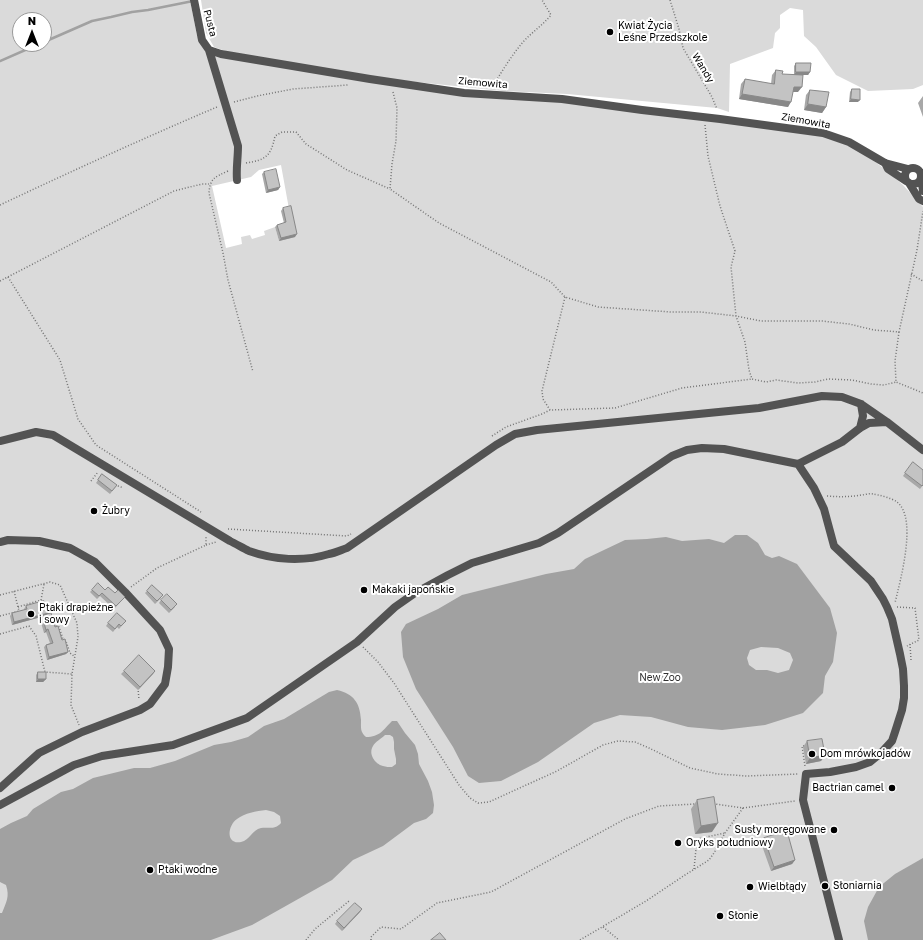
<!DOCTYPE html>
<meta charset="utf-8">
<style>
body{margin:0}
#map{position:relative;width:923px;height:940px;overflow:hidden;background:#fff;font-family:"Golos Text",sans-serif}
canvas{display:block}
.north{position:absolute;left:12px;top:12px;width:40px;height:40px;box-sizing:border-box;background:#fff;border:1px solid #999;border-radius:50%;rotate:0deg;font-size:11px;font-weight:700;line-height:16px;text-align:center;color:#000}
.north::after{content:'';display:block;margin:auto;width:14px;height:18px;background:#000;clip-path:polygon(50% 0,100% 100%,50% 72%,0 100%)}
</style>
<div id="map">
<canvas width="923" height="940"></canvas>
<div class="north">N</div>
</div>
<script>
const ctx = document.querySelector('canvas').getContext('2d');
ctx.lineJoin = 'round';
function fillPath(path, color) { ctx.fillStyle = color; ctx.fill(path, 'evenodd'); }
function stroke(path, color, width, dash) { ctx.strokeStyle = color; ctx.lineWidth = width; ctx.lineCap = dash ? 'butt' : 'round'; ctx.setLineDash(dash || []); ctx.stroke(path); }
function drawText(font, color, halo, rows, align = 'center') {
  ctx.font = font + ' "Golos Text",sans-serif'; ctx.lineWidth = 4; ctx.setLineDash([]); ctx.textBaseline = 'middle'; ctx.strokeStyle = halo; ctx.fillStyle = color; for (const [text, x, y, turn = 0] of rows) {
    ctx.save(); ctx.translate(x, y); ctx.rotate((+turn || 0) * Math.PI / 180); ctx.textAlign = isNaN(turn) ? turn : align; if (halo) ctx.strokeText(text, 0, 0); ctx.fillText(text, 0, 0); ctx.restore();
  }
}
fillPath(new Path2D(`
 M0,0h190l7,36 22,21 343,45 159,20 101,14 22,7 29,17 14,11 16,14 20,22v733h-923zM20,20h24v24h-24zM281,165l8,44 -10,32 -4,-14 -11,4 1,4 -13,4 -2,-4 -9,2 1,7 -16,4 -14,-62 39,-9 8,-7z
 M201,0h722v85l-10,4 -45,2 -32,-16 -20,-28 -12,-11 -1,-26 -13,-2 -10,7v13l-5,5 -2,15 -43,16 -1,48 -12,-4 -150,-14 -64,-3 -106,-11 -169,-28 -14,-5 -8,-14z`), '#dadada');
fillPath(new Path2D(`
 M735,535h12l11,8 7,12 7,3 7,-2 18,8 33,44 7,25 -4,29 -8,14 -2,17 -20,20 -38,12 -43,5 -34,-3 -37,-10 -31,-2 -26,8 -56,39 -37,19 -22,2 -11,-7 -15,-29 -37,-58 -13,-32 -2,-25 5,-8 32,-15 24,-14 84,-21 28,-5 11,-10 40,-19 22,-1 19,-2 16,4 27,-2 15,4zM761,647l17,1 12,5 3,7 -4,10 -11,3 -11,-3h-11l-7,-5 -2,-7 3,-8z
 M337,690c17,4 23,13 24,30 0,8 -1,12 5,17 14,0 17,-7 26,-16h5l8,12 10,12 3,9 1,10 9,17 4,11 2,13 -1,8 -7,6 -12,4 -31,23 -30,14 -21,20 -80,45 -41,15h-211v-27h2c4,-11 8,-16 4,-28l-6,-3v-53l11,-6 16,-7 6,-7 28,-17 12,-3 20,-11 41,-10h16l25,-7 39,-16 17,-3 17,-5 16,-11 20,-7 45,-27zM385,735h5l3,2 1,5v7l2,10v5l-4,3c-3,0 -6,0 -9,-1 -8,-2 -15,-12 -10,-20 2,-4 9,-8 12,-11zM266,810l8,2 6,4 1,7c-6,7 -12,4 -20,5 -9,2 -11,12 -20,14 -15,3 -14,-16 -4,-23 8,-6 19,-8 29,-9z
 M923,858v82h-55l-4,-19 4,-14 11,-20 16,-13z`), '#a1a1a1');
stroke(new Path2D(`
 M44,42l48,-21 19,-4 21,-5 16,-2 45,-9
 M0,61l39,-17`), '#a1a1a1', 2.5);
stroke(new Path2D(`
 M670,0l9,29 4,19 29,49 5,12
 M493,86c9,-15 19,-31 30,-44 9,-10 20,-17 28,-27l-9,-15
 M393,92l4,16 -1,33 -4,23 -2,25 49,34 112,59 14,15 33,10 73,5h30l35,4 9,26 4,28 3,9 14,3 10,-2 22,3 17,-1 13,-3 24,1 19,4 13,1 12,-3
 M234,102l23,-6 36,-7 55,-4
 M705,125l3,31 12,50 15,45 -4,16 5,49 25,5h61l27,3 25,6 25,2 18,-82 6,-39
 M246,163c20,-3 25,-7 29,-27l7,-4h14l10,12 41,26 43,19
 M228,171c-13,6 -18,7 -19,22l14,60 5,27 25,92
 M0,205c72,-34 144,-67 217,-98
 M911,274l12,7
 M8,277l52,83 18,59 18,26 105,67
 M0,281l174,-90 28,-7h7
 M565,297l-23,94 1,8 7,11 65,-2 67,-20 70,-9
 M899,332l-4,29 1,21 27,11
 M492,436l14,-9 36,-13 8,-4
 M91,481l7,-9
 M115,485l6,2h2
 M827,496c12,1 23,1 34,-1 4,0 8,-2 12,-1 6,1 19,4 24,8 21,16 3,79 -2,101
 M228,529l119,7 4,-2
 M206,545l10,-3
 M131,587l26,-19 49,-23v-8
 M0,595l50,-13 10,3 17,38 1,14 -6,37 -1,31 8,20
 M18,607l23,-7 3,-16
 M897,607l18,1 4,32 -12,6
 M47,611l4,3 3,11 5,2 4,12 3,2 4,12 4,3
 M0,616l19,-5 -5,-20
 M0,634l29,-8 7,10 9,36 27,2
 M910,644l1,16
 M363,647l15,15 16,21 65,102 11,13 8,5 11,-1 68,-31 46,-26 15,-4 17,1 14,6 41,20 28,6 29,2 51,-2
 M138,688l1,12
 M804,746h-2l3,20
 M743,808l52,-7
 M694,869l3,-30 28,-6
 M603,927l16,13
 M306,940l9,-11 34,-28
 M371,940v-3l10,-10 20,2 36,-26 54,-11 134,-73 34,-13 36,-2
 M580,940l66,-39 39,-26 24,-15 5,-7 11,-20 18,-25 -28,-4`), '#757575', 1.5, [1, 2]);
stroke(new Path2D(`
 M194,0l8,40 7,10 29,96c0,12 -2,22 -1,34
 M209,50l12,4 149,25 94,14 98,6 80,11 78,9 103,14 26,9 36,21 23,6
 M885,163l3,6 18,12
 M905 176a8 8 0 1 1 16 0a8 8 0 1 1-16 0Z
 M921,178l2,13
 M909,183l10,16 4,2
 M887,422l36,28
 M860,428l3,-12 -2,-12
 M0,441l36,-9 17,3 177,106c6,3 13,7 19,10 25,9 54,11 80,3 6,-1 12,-4 18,-6l149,-103 19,-11 22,-4 222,-22 63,-12 20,1 19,7 26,18 -18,1 -9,5 -18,14 -44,22
 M0,542l8,-2 31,1 31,7 25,14 30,30 35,38 9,19 -1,18 -3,17 -15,20 -10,6 -58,22 -43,21 -39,35
 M0,805l74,-40 28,-9 71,-11 74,-27 110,-76 38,-35 20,-14 33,-18 24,-12 67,-20 19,-10 114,-77 15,-6 15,-2 22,1 74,15 16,24 10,21 10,37 37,35 12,18 4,8 5,12 8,35 3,15 1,17v12l-2,12 -7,22 -3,9 -11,12 -11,9 -14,5 -26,5 -24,2 -3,26 36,140`), '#535353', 8);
fillPath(new Path2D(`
 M796,63l14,9 -2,3h-14v-9z
 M776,70l6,4 16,18h-5l-5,15 -49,-8 2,-15 4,-5 26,5 1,-9z
 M852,89l6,13h-9l1,-10z
 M810,90l16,17 -4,6 -18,-3 2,-15z
 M923,96v21l-5,-14z
 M264,172l16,15 -2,3 -12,3 -4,-19z
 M283,208l12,29 -16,4 -4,-14 2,-2 7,-2 -3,-12z
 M905,473l18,12 -3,4 -17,-13z
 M102,474l15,11 -7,9 -14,-11z
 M92,590h13l20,7 -11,12 -14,-13 -3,3 -7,-7z
 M147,591l14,7 -6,6 -10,-11z
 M161,600l14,7 -6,6 -10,-10z
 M26,606l20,9 9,12 13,25 -2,2 -19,6 -3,-13 2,-2 4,-2 -4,-11 -2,1 -4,-14 1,-2 -29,8 -2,-9 2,-3 12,-3v-1z
 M126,621l-7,8 -2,-2 -4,5 -7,-6 2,-3z
 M124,671h31l-17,19 -17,-16z
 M38,672l8,7 -3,3h-7v-7z
 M807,741l18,14 -4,6 -15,3 -3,-17z
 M697,800l15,32 -17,2 -4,-25z
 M764,838l31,22 -3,4 -21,7 -10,-28z
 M362,909l-20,22 -7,-7 2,-3z`), '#a8a8a8');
fillPath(new Path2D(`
 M796,72h14l-2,3h-14z
 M794,87h8l-4,5h-7z
 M742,94l49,8 -3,5 -49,-8z
 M851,99l9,1 -2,2h-9z
 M808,104l18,3 -4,6 -18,-3z
 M280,187l-2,3 -12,3 2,-3z
 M297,234l-2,3 -16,4 2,-3z
 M48,613l-2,3h-4l-1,1 -29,8 2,-3z
 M48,629l-2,3 -2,1 2,-3z
 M68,652l-2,2 -19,6 2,-3z
 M155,671l-2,3 -15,16 2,-3z
 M38,679h8l-3,3h-7z
 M825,755l-4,6 -15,3 4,-6z
 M718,823l-6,9 -17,2 6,-8z
 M795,860l-3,4 -21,7 3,-4z
 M362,909l-2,3 -18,19 2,-3z`), '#888');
const building = new Path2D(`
 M796,63h15l-1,9h-14z
 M776,70l7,1 -1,3 21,1 -1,12h-8l-3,15 -49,-8 3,-15 29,5z
 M852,89h8v11l-9,-1z
 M810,90l19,2 -3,15 -18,-3z
 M276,169l4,18 -12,3 -4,-18z
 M291,206l6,28 -16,4 -4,-13 9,-3 -3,-14z
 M913,462l10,8v15l-1,1 -17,-13z
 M102,474l15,11 -5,6 -14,-11z
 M98,583l7,7 3,-3 7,6 3,-3 7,7 -9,9 -14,-13 -3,3 -7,-6z
 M152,585l11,10 -6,6 -10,-10z
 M167,594l10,10 -6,6 -10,-10z
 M44,601l4,12 -34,9 -2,-9 15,-4 -1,-3z
 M51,613l4,14 3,-1 4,14 3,-1 3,13 -19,5 -3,-12 7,-2 -5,-14 -2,1 -4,-14z
 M117,613l9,8 -5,5 -2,-2 -4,5 -7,-6z
 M139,655l16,16 -15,16 -16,-16z
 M38,672h8v7h-8z
 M822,739l3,16 -15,3 -3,-17z
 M714,797l4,26 -17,3 -4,-26z
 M787,831l8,29 -21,7 -10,-29z
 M355,903l7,6 -18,19 -7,-7z
 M440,933l6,7h-15z`);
fillPath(building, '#c3c3c3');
stroke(building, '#888', 1);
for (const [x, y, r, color] of [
 [610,32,4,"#000"],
 [94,511,4,"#000"],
 [364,590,4,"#000"],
 [31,614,4,"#000"],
 [812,754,4,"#000"],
 [892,788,4,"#000"],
 [834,830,4,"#000"],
 [678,843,4,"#000"],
 [150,870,4,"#000"],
 [825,886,4,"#000"],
 [750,887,4,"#000"],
 [720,916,4,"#000"]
]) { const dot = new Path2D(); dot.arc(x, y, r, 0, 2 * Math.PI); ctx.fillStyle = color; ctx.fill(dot); stroke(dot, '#fff', 1.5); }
drawText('10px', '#000', '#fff', [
 ["Pusta",210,23,76],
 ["Wandy",703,68,59],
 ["Ziemowita",483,83,5],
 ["Ziemowita",806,121,10]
]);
drawText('10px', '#000', '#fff', [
 ["Kwiat Życia",618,26],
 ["Leśne Przedszkole",618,38],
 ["Żubry",102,511],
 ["Makaki japońskie",372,590],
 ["Ptaki drapieżne",39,608],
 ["i sowy",39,620],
 ["Dom mrówkojadów",820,754],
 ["Bactrian camel",884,788,"right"],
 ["Susły moręgowane",826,830,"right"],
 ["Oryks południowy",686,843],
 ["Ptaki wodne",158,870],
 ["Słoniarnia",833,886],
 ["Wielbłądy",758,887],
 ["Słonie",728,916]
], 'left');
drawText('10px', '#313131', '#fff', [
 ["New Zoo",660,678]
]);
</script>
